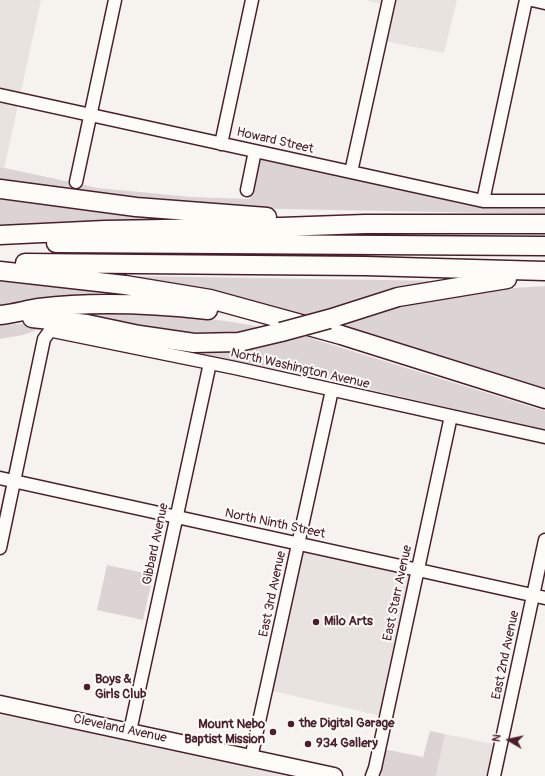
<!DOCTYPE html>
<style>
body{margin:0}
#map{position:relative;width:545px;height:776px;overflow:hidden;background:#f6f3ef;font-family:Pangolin,sans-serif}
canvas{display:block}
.north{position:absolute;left:489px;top:720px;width:40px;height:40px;-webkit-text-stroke:3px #fdfcf7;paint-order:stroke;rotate:279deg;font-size:11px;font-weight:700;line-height:16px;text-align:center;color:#4a1f2b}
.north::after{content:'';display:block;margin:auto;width:14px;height:18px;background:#4a1f2b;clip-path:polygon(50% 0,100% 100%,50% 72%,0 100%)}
</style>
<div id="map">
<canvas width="545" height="776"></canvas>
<div class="north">N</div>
</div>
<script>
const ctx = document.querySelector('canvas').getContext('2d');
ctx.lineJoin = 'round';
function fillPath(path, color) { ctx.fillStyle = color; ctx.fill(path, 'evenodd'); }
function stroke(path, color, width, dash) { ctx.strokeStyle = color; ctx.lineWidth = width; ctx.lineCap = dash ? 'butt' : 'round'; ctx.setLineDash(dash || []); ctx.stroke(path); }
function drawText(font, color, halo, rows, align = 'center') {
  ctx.font = font + ' Pangolin,sans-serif'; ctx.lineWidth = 4; ctx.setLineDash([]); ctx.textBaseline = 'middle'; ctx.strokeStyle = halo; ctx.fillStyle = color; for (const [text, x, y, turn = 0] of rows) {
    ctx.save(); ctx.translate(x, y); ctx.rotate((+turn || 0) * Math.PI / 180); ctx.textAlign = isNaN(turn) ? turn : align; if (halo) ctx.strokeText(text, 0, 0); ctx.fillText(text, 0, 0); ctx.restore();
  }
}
fillPath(new Path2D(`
 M0,0h41l-37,169 -4,-2z
 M365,0h92l-13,53 -64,-13 7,-35z
 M306,552l102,22 2,3 -30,137 -3,1 -105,-24v-3l30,-133z
 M0,702l333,74h-333z
 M445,734l54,11 -7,31h-56z`), '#e9e3e0');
fillPath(new Path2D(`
 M260,158l182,41c35,11 67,9 103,10v5l-316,-6 -229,-27v-14l98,21 93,9 59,2z
 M0,196l244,26 -244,3z
 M134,276l310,5 -131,37 -179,-39z
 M0,281l83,7 63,9 -146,12z
 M545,286v103l-209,-66 88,-24 74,-10z
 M103,311c57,3 112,6 168,18l-66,9 -142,-26z
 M19,324l30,2 -26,9 -23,4v-14z
 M297,334l248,77v19l-238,-55 -126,-25h35z
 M107,565l46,10 -10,45 -46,-10z
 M430,731l15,3 -9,42h-55l1,-6h-4l5,-21 40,8z`), '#dcd4d2');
const minor = new Path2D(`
 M532,0l13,3
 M0,95l483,106h62
 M221,144l31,-144
 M351,172l38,-172
 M76,182l39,-182
 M247,190l8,-39
 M483,201l43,-201
 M0,478l545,120
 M0,548l44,-209 5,-7 4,-1 182,37 310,69
 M130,731l80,-368
 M251,758l81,-368
 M372,776l3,-8 76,-352
 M494,776l51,-236`);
const major = new Path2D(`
 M0,704l334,72`);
const highway = new Path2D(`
 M0,189l136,18 131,10
 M0,235l105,-5 176,-3 84,-3h180
 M56,243l489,3
 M25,263l340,3 180,5
 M0,271l125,14 85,14 131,36 204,64
 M0,315c13,-1 26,-5 39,-7 56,-7 114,-4 169,2
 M32,318l55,6 52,11 55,8 45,-1 42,-10
 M329,319l69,-22 109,-18`);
stroke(minor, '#4a1f2b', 15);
stroke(major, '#4a1f2b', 19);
stroke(highway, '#4a1f2b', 21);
stroke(minor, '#fdfcf7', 12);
stroke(major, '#fdfcf7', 16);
stroke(highway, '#fdfcf7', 18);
const highwayBridge = new Path2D(`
 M281,332l48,-13`);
stroke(highwayBridge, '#4a1f2b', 21, []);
stroke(highwayBridge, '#fdfcf7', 18);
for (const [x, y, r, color] of [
 [316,622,4,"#4a1f2b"],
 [87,687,4,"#4a1f2b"],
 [291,724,4,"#4a1f2b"],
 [273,732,4,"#4a1f2b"],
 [308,744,4,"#4a1f2b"]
]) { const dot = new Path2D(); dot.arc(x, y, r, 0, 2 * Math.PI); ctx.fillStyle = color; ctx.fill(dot); stroke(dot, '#fdfcf7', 1.5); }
drawText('13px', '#4a1f2b', '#fdfcf7', [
 ["Howard Street",275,141,13],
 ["North Washington Avenue",300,369,13],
 ["North Ninth Street",275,524,12],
 ["Gibbard Avenue",156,544,-78],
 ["East Starr Avenue",398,593,-78],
 ["East 3rd Avenue",273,594,-78],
 ["East 2nd Avenue",506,655,-78],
 ["Cleveland Avenue",120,729,12]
]);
drawText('bold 13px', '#4a1f2b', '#fdfcf7', [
 ["Milo Arts",324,622],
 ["Boys &",95,680],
 ["Girls Club",95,695],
 ["the Digital Garage",299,724],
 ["Mount Nebo",265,725,"right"],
 ["Baptist Mission",265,740,"right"],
 ["934 Gallery",316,744]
], 'left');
</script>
